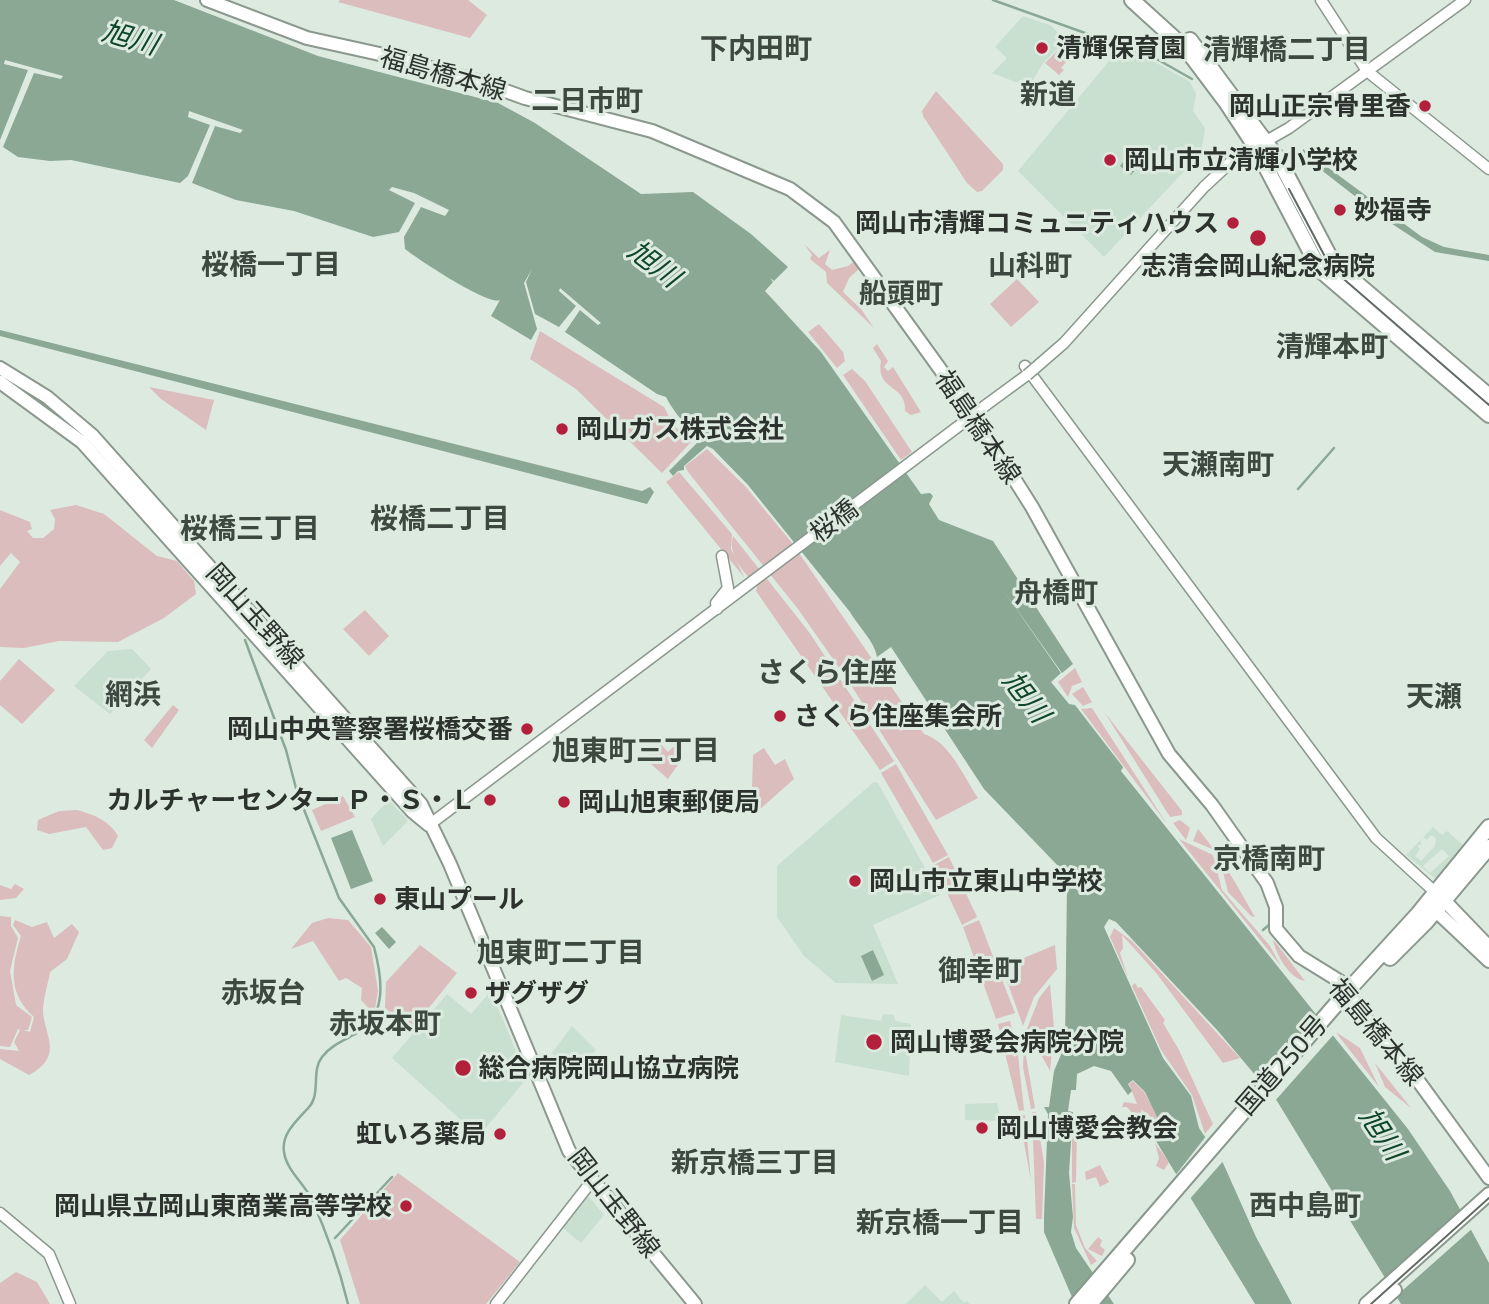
<!DOCTYPE html>
<meta charset="utf-8">
<style>
body{margin:0}
canvas{display:block;background:#dceae0}
</style>
<canvas width="1489" height="1304"></canvas>
<script>
const ctx = document.querySelector('canvas').getContext('2d');
ctx.lineJoin = 'round';
function fillPath(path, color) { ctx.fillStyle = color; ctx.fill(path, 'evenodd'); }
function stroke(path, color, width, dash) { ctx.strokeStyle = color; ctx.lineWidth = width; ctx.lineCap = dash ? 'butt' : 'round'; ctx.setLineDash(dash || []); ctx.stroke(path); }
function drawText(font, color, halo, rows, align = 'center') {
  ctx.font = font + ' "Exo 2","Noto Sans JP",sans-serif'; ctx.lineWidth = 6; ctx.setLineDash([]); ctx.textBaseline = 'middle'; ctx.strokeStyle = halo; ctx.fillStyle = color; for (const [text, x, y, turn = 0] of rows) {
    ctx.save(); ctx.translate(x, y); ctx.rotate((+turn || 0) * Math.PI / 180); ctx.textAlign = isNaN(turn) ? turn : align; if (halo) ctx.strokeText(text, 0, 0); ctx.fillText(text, 0, 0); ctx.restore();
  }
}
fillPath(new Path2D(`
 M1023,16l27,9 16,15 -23,23 -14,24 -37,-14 15,-15 -12,-11z
 M1119,49l34,12 37,21 6,12 -3,17 12,17 -4,25 -97,104 -86,-86z
 M132,649l19,20 -41,45 -36,-28 34,-35z
 M874,782l4,1 62,112 -67,30 25,59 -62,-1 -32,-27 -27,-39v-51z
 M389,800l19,21 -25,25 -12,-27z
 M1433,827l9,8 5,-4 16,14 -27,34 -30,-24zM1431,835l5,3 -1,8 -14,15 -6,-5 5,-7 -3,-3 5,-2 -2,-2 3,-5 4,3zM1442,849l7,7 -19,17 -7,-7z
 M491,991l36,87 -48,58 -87,-78 55,-64 24,20z
 M883,1014l11,1 1,6 16,3 -2,52 -74,-14 6,-47 40,6z
 M572,1026l24,24 -19,22 -6,1 -19,-20z
 M997,1103l4,18 -36,-1v-16z
 M588,1196l16,19 -23,28 -18,-15z
 M925,1285l17,17 12,-11 10,12 3,-2 3,3h-64z`), '#c9dfd0');
fillPath(new Path2D(`
 M340,0h128l19,15 -17,23 -132,-36z
 M1074,34l36,11 -2,4 -19,-7 -7,8 -5,-1 -16,19 3,2 -5,5 -14,-12z
 M936,91l67,73v6l-21,21 -5,1 -10,-9 -44,-67 -1,-5z
 M804,244l15,14 11,-8 -5,14 7,6 16,-4 9,-7 5,7 -13,12 -6,14 18,17 13,19 -47,-45 -1,-11 -16,-13 2,-4z
 M1017,279l22,23 -28,25 -21,-23z
 M819,324l24,28 2,9 -8,7 -29,-36z
 M540,331l124,76 10,19 18,15 -30,32 -86,-84 -46,-30z
 M877,344l11,17 -4,6 4,4 5,-4 28,45 -10,3 -6,-4c2,-27 -30,-20 -24,-50l-8,-13z
 M852,369l13,12 47,71 -11,8 -58,-85z
 M149,387l65,13 -8,30 -45,-31z
 M707,449l39,38 46,56 132,191c26,8 39,42 54,64l-42,22 -87,-138 -51,-73 -110,-137 -3,-6z
 M679,472l53,62 -1,15 13,28 -78,-95z
 M76,505l28,9 53,42 20,5 17,20 2,13 -32,24 -46,24 -59,-1 -35,7 -24,-1v-58l20,-27 -9,-9 -11,13v-56l30,12 2,7 -5,2 6,7h10l11,-9 1,-10 -5,-9z
 M733,536l76,96 85,129 -14,9 -124,-179 1,-4c-11,-14 -30,-30 -24,-51z
 M365,610l24,26 -20,20 -26,-27z
 M19,659l36,31 -33,34 -22,-19v-24z
 M1075,668l7,14 -10,4 -4,11 -10,-15z
 M1083,687l9,15 -9,4 -11,-12z
 M173,705l6,5 -27,38 -8,-8z
 M1092,708l75,116 -86,-115z
 M1105,713l77,98v4l-12,2z
 M658,741l10,11 5,-5 11,9 -16,23 -24,-21z
 M764,748l11,17 10,-6 9,20 -35,31 -7,-21 1,-34z
 M896,764l52,91 -15,8 -52,-90z
 M343,796l12,21 -34,14 -9,-21z
 M77,810c16,4 33,11 41,26l-6,12 -9,2 -17,-23 -37,7 -12,-4 1,-10 21,-9z
 M1180,820l10,8 -4,12 -13,-17z
 M1198,829c23,27 40,58 57,88l-4,-1 -23,-24 -7,-28 -9,-15 -19,-8z
 M1179,839l34,16 9,35 48,56 11,20z
 M949,857l28,60 -15,8 -28,-60z
 M15,884l9,5 -8,9 -16,2v-15l11,4z
 M0,916l11,1v9l7,12 -8,33 6,34 16,12 -4,13h-4l6,2 4,-15c-26,-23 -23,-49 -13,-81l-8,-11 2,-5 17,7 15,-5 7,16 18,-14 7,8 -12,27 -17,13c-2,12 -7,27 -7,39 1,24 22,45 -14,64l-29,-16v-10l19,2 -5,-9 6,-12 -2,-1 -8,18 -10,-1z
 M328,918l20,2 23,27 7,44 -4,23 -13,-14 1,-12 -16,-10 -7,3 -26,-40 -22,8 21,-26z
 M979,920l36,93 -19,6 -33,-92z
 M1114,928l18,13 108,117 -17,5 -66,-89 -35,-39 1,13 -3,5 8,25 -18,-41z
 M1273,940l3,3 29,38c-15,-2 -29,-26 -32,-41z
 M420,945l37,28 -46,57 -26,-22 1,-26z
 M1055,945l2,24 -23,28 -11,29 -21,-59z
 M1135,983l3,5 3,-1 24,33 -2,3 16,27 34,74 -8,10 -13,-39 -31,-45 -29,-64z
 M1050,984l4,44 -4,43 -23,-42 12,-31z
 M1010,1021l8,34 6,55 -5,1 -21,-87z
 M1336,1032l24,16 19,39 -39,-49z
 M1024,1045l11,63 -4,1 -8,-42z
 M1375,1063l36,45 -26,-21z
 M1133,1081l11,11 15,27 -3,3 -15,-13 2,7 -4,5 -12,-14h-5l2,-5 13,2 -8,-20z
 M1032,1112h4l8,51 -2,56h-6z
 M1025,1115l6,66 -12,-66z
 M1077,1126l-1,56 -4,1v-51z
 M1155,1143l14,19 -5,8 -8,-4 3,-8z
 M1100,1165l9,17 -9,5 -4,-10 -10,3 -1,-8z
 M398,1173l122,89 -34,42h-126l-20,-64z
 M1072,1184h3l1,41 9,23 12,13 -6,4 -17,-37z
 M1098,1237l4,3 -2,6 5,4 -3,6 -14,-7z
 M16,1272l21,10 13,22h-50v-21z`), '#dcbdbd');
fillPath(new Path2D(`
 M0,0h174l144,56 180,47 37,20 106,71 52,-2 58,42 37,33 -14,14 -4,-3 3,4 -8,9 56,61 100,142 9,-1 3,3 -4,8 10,16 54,21 80,123 -11,9 -61,-86 60,86 -10,9 18,22 6,1 48,62 -2,4 287,358 42,62 39,72v41h-88l-124,-203 -59,-70 -102,-109 -7,-3 -5,8 59,131 28,38 8,32 24,35 33,74 36,67h-37l-113,-186 4,-1 7,6 6,-2 -14,-29 -12,-12 -5,4 4,7 -4,4 -17,-24 -17,-5 -17,8 -1,16h-5l-3,21 5,1 -4,61 4,44 -2,15 5,16 38,56h-39l-31,-72v-16l4,-102 -4,-7h5l5,-36 11,-26 2,-160 -7,-17 -76,-79 -93,-142 -14,10c-2,-15 -19,-31 -27,-45l-102,-127 -35,-36 -6,-3 -23,20v4l-6,1 -5,5 -4,-5 30,-30c-11,-15 -24,-26 -33,-44l-9,-3 -92,-62 15,-22 18,15 3,-2 -41,-35 -1,3 17,15 -17,21 -24,-13 -9,-32 6,-13 -8,14 13,46 -6,11 -40,-24 9,-16c-11,6 -81,-40 -95,-51l-1,-12 17,-30 24,9 4,-6 -35,-17 -22,-6 -3,3 26,13 -16,29 -26,5 -79,-26 -58,-11 -44,-17 23,-57 25,7 3,-3 -54,-19 -1,6 22,8 -22,51 -8,7 -109,-23 -21,1 -32,-4 -15,-10 31,-74 27,6 2,-3 -58,-16 -1,4 24,6 -28,70z
 M1137,145l11,10 -17,20 -11,-9z
 M1303,149l119,88 22,10 45,8v6l-54,-9 -52,-34 -81,-63z
 M0,330l642,161 8,-4 4,5 -7,12 -647,-168z
 M352,830l21,51 -22,8 -20,-51z
 M382,927l14,15 -7,7 -14,-16z
 M873,950l11,25 -12,6 -11,-25z`), '#8aa893');
fillPath(new Path2D(`
 M1318,1012l17,21 -61,69 -17,-21z
 M1207,1135l18,24 -37,42 -14,-24z
 M1464,1210l10,17 -80,71 -10,-17z`), '#dceae0');
stroke(new Path2D(`
 M993,0l162,58 37,21
 M1298,489l36,-41
 M245,640l41,110 11,42 42,106 35,49c8,30 14,69 -17,86 -12,7 -26,12 -35,24 -11,14 -1,37 -13,50 -11,13 -28,26 -25,45 2,17 20,32 27,46 16,35 28,69 37,106
 M1263,930l7,-6
 M335,1238l57,-61`), '#8aa893', 2.5);
const minor = new Path2D(`
 M1321,0l46,71 122,98
 M1025,366l351,472 60,55
 M1034,369l30,-26 140,-156 29,-27 56,-32 176,-128
 M986,405l41,-30
 M717,609l-1,-6 12,-15 -6,-32
 M429,825l543,-409
 M0,1213l49,41 21,50
 M496,1304l95,-122`);
const major = new Path2D(`
 M207,0l100,38 77,17 97,27 44,16 127,33 138,58 44,33 145,201 53,84 137,247 43,51 55,78 9,24v22l23,27 42,26 37,54 25,24 86,118
 M0,368l47,29 45,38 329,369 29,60 119,287 126,153
 M0,382l82,60 330,369 17,14
 M1439,895l50,52
 M1436,904v7l53,50
 M1366,1304l123,-110
 M1379,1304l16,-14`);
const highway = new Path2D(`
 M1132,0l55,50 39,52 29,44 65,124 169,145
 M1190,40l89,120 54,103 156,133
 M1390,958l36,-36 63,-75
 M1353,985l65,-71 71,-87
 M1077,1304l268,-310
 M1090,1304l37,-44`);
stroke(minor, '#8a988e', 13);
stroke(major, '#8a988e', 16);
stroke(highway, '#8a988e', 18);
stroke(minor, '#fff', 10);
stroke(major, '#fff', 12);
stroke(highway, '#fff', 14);
stroke(new Path2D(`
 M1289,189l42,79 158,137
 M1371,1304l118,-106`), '#626a64', 2);
const minorBridge = new Path2D(`
 M1027,375l7,-6
 M972,416l14,-11`);
const highwayBridge = new Path2D(`
 M1345,994l8,-9`);
stroke(minorBridge, '#8a988e', 13, []);
stroke(highwayBridge, '#8a988e', 18, []);
stroke(minorBridge, '#fff', 10);
stroke(highwayBridge, '#fff', 14);
for (const [x, y, r, color] of [
 [1042,48,7,"#b3203b"],
 [1425,106,7,"#b3203b"],
 [1110,160,7,"#b3203b"],
 [1340,210,7,"#b3203b"],
 [1233,223,7,"#b3203b"],
 [1258,238,9,"#b3203b"],
 [562,429,7,"#b3203b"],
 [780,716,7,"#b3203b"],
 [527,729,7,"#b3203b"],
 [490,800,7,"#b3203b"],
 [564,802,7,"#b3203b"],
 [855,881,7,"#b3203b"],
 [380,899,7,"#b3203b"],
 [471,993,7,"#b3203b"],
 [874,1042,9,"#b3203b"],
 [463,1068,9,"#b3203b"],
 [982,1128,7,"#b3203b"],
 [500,1134,7,"#b3203b"],
 [406,1206,7,"#b3203b"]
]) { const dot = new Path2D(); dot.arc(x, y, r, 0, 2 * Math.PI); ctx.fillStyle = color; ctx.fill(dot); stroke(dot, '#dceae0', 2.5); }
drawText('bold 26px', '#2c322e', '#dceae0', [
 ["清輝保育園",1056,48],
 ["岡山正宗骨里香",1411,106,"right"],
 ["岡山市立清輝小学校",1124,160],
 ["妙福寺",1354,210],
 ["岡山市清輝コミュニティハウス",1219,223,"right"],
 ["志清会岡山紀念病院",1258,266,"center"],
 ["岡山ガス株式会社",576,429],
 ["さくら住座集会所",794,716],
 ["岡山中央警察署桜橋交番",513,729,"right"],
 ["カルチャーセンター Ｐ・Ｓ・Ｌ",476,800,"right"],
 ["岡山旭東郵便局",578,802],
 ["岡山市立東山中学校",869,881],
 ["東山プール",394,899],
 ["ザグザグ",485,993],
 ["岡山博愛会病院分院",890,1042],
 ["総合病院岡山協立病院",479,1068],
 ["岡山博愛会教会",996,1128],
 ["虹いろ薬局",486,1134,"right"],
 ["岡山県立岡山東商業高等学校",392,1206,"right"]
], 'left');
drawText('26px', '#2c322e', '#dceae0', [
 ["福島橋本線",443,74,16],
 ["福島橋本線",978,427,56],
 ["桜橋",834,521,-37],
 ["岡山玉野線",255,616,48],
 ["福島橋本線",1376,1032,50],
 ["国道250号",1282,1065,-49],
 ["岡山玉野線",614,1203,52]
]);
drawText('italic 28px', '#104729', '#dceae0', [
 ["旭川",130,38,16],
 ["旭川",654,264,37],
 ["旭川",1026,697,52],
 ["旭川",1382,1134,56]
]);
drawText('bold 28px', '#3c4840', '#dceae0', [
 ["下内田町",756,49],
 ["清輝橋二丁目",1287,50],
 ["新道",1048,95],
 ["二日市町",587,101],
 ["桜橋一丁目",271,265],
 ["山科町",1030,266],
 ["船頭町",901,294],
 ["清輝本町",1332,347],
 ["天瀬南町",1218,465],
 ["桜橋二丁目",440,519],
 ["桜橋三丁目",250,529],
 ["舟橋町",1056,593],
 ["さくら住座",827,673],
 ["網浜",133,695],
 ["天瀬",1434,697],
 ["旭東町三丁目",636,751],
 ["京橋南町",1269,859],
 ["旭東町二丁目",561,953],
 ["御幸町",980,971],
 ["赤坂台",263,993],
 ["赤坂本町",385,1024],
 ["新京橋三丁目",755,1163],
 ["西中島町",1305,1206],
 ["新京橋一丁目",940,1223]
]);
</script>
